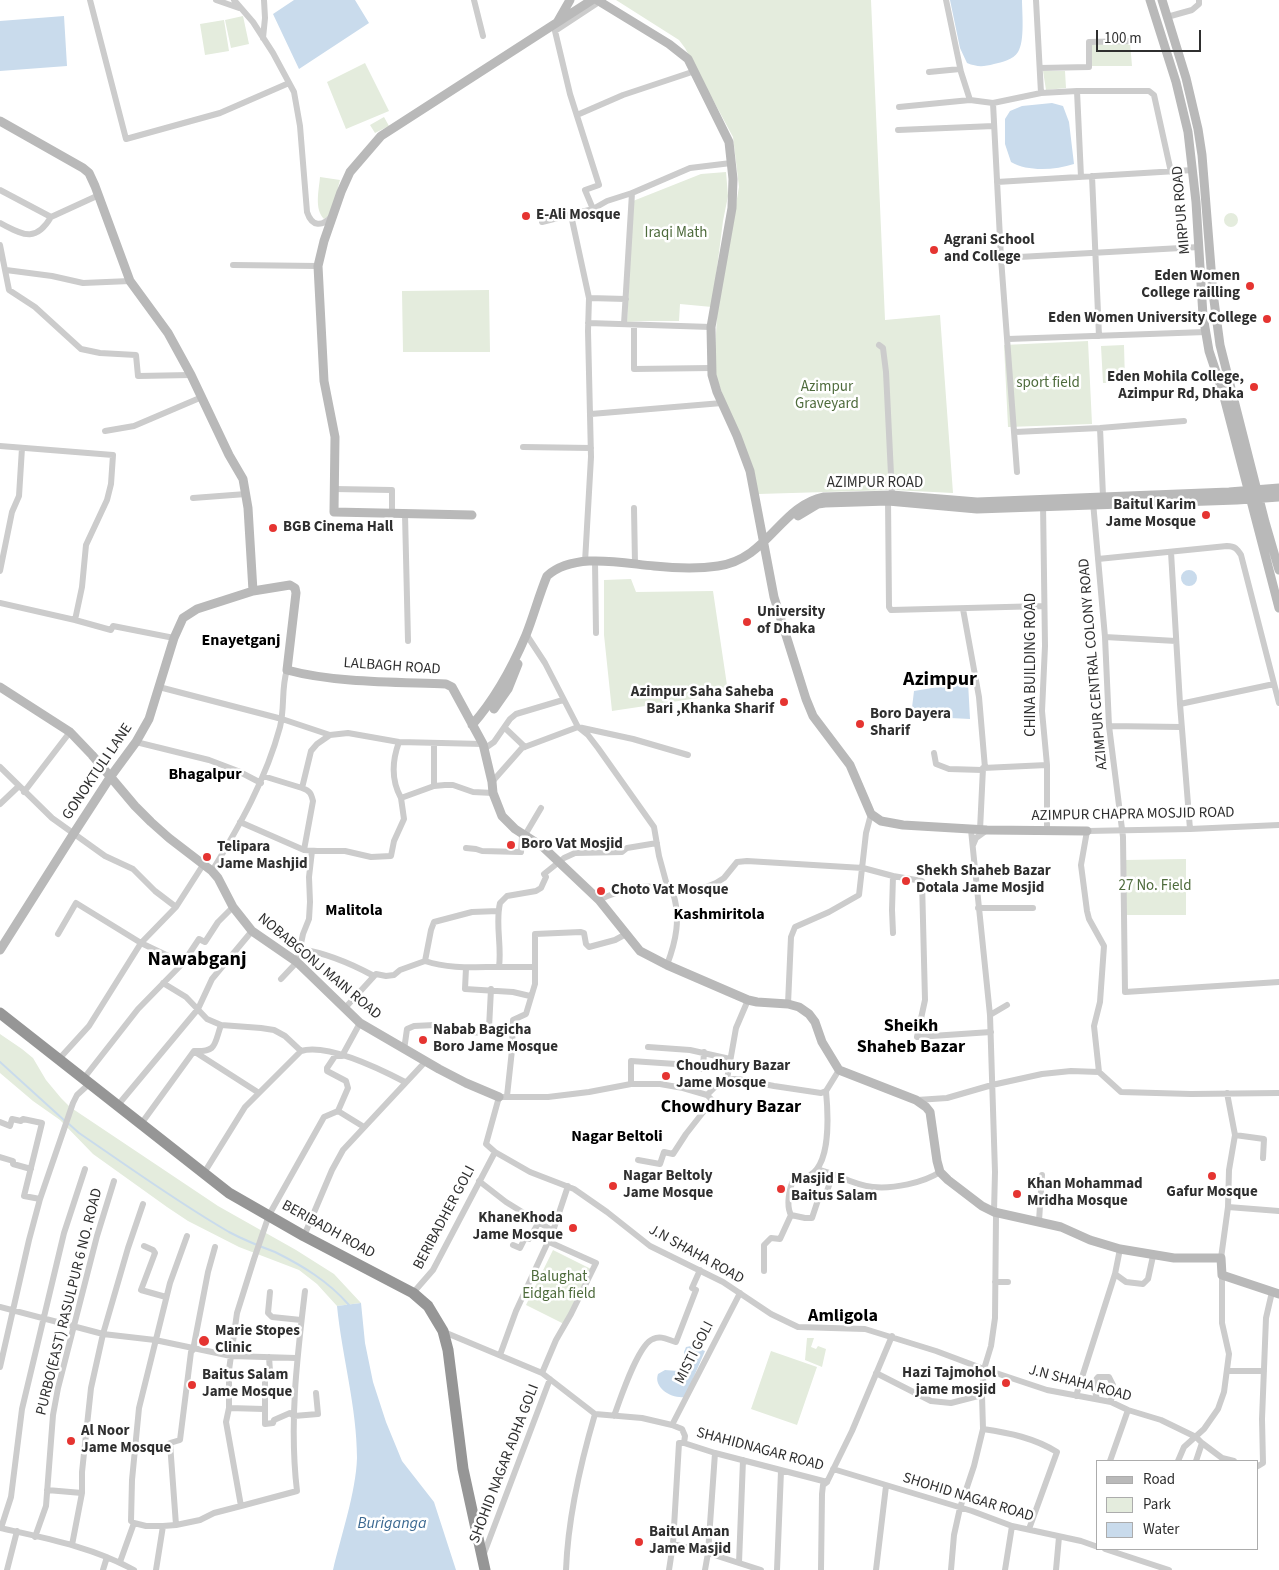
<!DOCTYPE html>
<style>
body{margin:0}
#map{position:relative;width:1279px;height:1570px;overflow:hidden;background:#fff;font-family:"Source Sans 3",sans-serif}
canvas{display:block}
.legend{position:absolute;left:1096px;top:1460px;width:162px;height:90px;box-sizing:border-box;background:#fff;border:1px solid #acacac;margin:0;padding:6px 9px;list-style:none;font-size:15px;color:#2f2f2f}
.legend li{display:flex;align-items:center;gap:10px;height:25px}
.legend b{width:25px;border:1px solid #acacac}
.scale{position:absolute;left:1096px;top:30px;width:105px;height:22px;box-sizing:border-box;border:2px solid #2f2f2f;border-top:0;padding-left:6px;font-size:15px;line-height:18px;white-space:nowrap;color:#2f2f2f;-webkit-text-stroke:4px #fff;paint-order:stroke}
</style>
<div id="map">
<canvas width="1279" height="1570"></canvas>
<ul class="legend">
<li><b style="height:6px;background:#b9b9b9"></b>Road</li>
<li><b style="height:14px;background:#e4ecdd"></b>Park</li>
<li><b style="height:14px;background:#c9dbec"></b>Water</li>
</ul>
<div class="scale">100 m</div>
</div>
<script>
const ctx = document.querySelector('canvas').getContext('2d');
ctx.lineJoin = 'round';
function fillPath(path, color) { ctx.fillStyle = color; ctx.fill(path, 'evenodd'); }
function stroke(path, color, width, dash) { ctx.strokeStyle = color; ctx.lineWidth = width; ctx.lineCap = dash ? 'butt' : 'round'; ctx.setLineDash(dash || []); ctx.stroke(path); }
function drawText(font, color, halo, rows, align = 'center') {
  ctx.font = font + ' "Source Sans 3",sans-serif'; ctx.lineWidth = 5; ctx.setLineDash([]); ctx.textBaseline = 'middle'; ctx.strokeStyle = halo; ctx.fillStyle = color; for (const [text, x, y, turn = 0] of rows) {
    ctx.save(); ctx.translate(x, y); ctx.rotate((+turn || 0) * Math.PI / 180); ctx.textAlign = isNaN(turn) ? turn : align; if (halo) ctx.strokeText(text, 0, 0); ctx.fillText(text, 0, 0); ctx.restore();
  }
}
fillPath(new Path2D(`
 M616,0h255l14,320 55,-5 13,178 -60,-3 -135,4 -42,-118 -1,-21 2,-41 22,-127 -6,-50 -48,-89 -6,-8z
 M243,16l6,28 -18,4 -6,-28z
 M224,20l5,31 -24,4 -5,-31z
 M1130,42l2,24h-41v-23z
 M365,63l24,48 -43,18 -19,-47z
 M1043,71h22l1,17 -20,2z
 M384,117l5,9 -14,7 -5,-8z
 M726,172l2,24 -5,25 -11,86 -32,-3 -1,17h-36l-16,1 6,-121 68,-27z
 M320,177l20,3 -9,34 -7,5c-10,-10 -5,-29 -4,-42z
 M1224 220a7 7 0 1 1 14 0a7 7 0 1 1-14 0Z
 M489,290l1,62h-87l-1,-61z
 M1088,341l4,83 -84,3 -4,-82z
 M1124,345l1,37 -22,1 -2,-37z
 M631,579l5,13 77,-1 15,101 -16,4 -100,15 -8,-76v-55z
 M1186,859v56h-62v-55z
 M0,1034l22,15 11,9 13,22 15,18 9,9 148,99 78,44 38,24 27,29 -24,3 -20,-22 -18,-14 -60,-23 -51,-26 -21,-14 -74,-53 -33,-34 -27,-19 -33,-28z
 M553,1250l38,19 -27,55 -38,-19z
 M807,1338h7l-3,9 5,2 2,-3 8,3 -4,18 -17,-7z
 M771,1351l46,16 -20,58 -46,-16z`), '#e4ecdd');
fillPath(new Path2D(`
 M294,0h61l14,23 -70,46 -26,-55z
 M950,0h72c0,12 3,41 -4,52 -5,8 -16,10 -24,12 -11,3 -17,3 -27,-1l-7,-15z
 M64,16l3,50 -67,5v-50z
 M1052,103l11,3 6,16 5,42c-19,6 -46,8 -63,-2l-6,-18v-25l5,-8 12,-5z
 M1181 578a8 8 0 1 1 16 0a8 8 0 1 1-16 0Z
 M968,682l2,37 -59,-3 3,-25z
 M361,1303l4,40 8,39 13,40 16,39 32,41 22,68h-123c8,-34 23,-78 24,-112 0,-51 -15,-101 -20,-152z
 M691,1346l14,5 -20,46c-13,2 -32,-9 -27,-23l7,-4 13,1 7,-6 -1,-13 2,-5z`), '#c9dbec');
stroke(new Path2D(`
 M0,1062l65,59
 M69,1124l10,9c50,34 98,69 150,99 15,8 30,14 46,20 28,14 53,29 74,53`), '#c9dbec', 2);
stroke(new Path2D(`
 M90,0l36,139 94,-26 69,-30
 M216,0l23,8
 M234,0l19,22 20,31 21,39 6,34 7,86c5,15 15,15 25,4
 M474,0l9,36
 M946,0l15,72 9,28
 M1036,0l5,93
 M1167,17l25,-7 7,-6v-4
 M263,38l2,-20 -1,-18
 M1040,68l49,-1v-25l42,-1
 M929,72l31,-3
 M1077,91l4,86
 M993,103l8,155 16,214
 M899,107l71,-7 23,3 48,-10 36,-2h72l5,4 17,77
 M577,115l46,-20 72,-24
 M898,130l96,-4
 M1092,176l7,160
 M997,182l196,-12
 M0,190l51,27
 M593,209l-8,-19 14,-5 -29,-91 -15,-63 44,-29
 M571,215l18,83 -1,33 3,126 -6,105
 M51,217l48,-22
 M542,222l51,-13 14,-8 25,-8 58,-25 41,-5
 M0,223c22,11 35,21 51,-6
 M0,245l9,45 26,17 46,42 19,4 36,2 2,21 53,-1
 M1001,258l198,-11
 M233,265l85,1
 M6,270l46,6 31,7 47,-2
 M589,298l37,1
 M588,323l123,4
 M624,324l8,-131
 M634,325v44l77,-1
 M1008,339l198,-7
 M879,345l4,3 3,24 6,123
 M591,414l131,-11
 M1100,428l3,68
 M105,431l29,-5 68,-29
 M1015,432l85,-4 84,-7
 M0,446l113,9 -2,29 -4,16 -21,45 -4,42 -7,33
 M523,447l68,1
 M334,489l58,1v23
 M193,498l53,-4
 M888,498l1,109 2,3 153,-4
 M1093,502l12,135 4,89 14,111 2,155 154,-10
 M1043,503l2,143 -3,65 5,54v66
 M634,508l1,56
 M405,514l3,127
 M1171,552l9,152 10,125
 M1098,559l129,-13c8,0 10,3 14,9l38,148
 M595,561l1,72
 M0,571l12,-59 7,-16 3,-48
 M0,603l75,17 36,10 2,-4 61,12
 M963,609l16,88 6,71
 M526,634l19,29 33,64 10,8 10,13 56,79 5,29 9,33
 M1105,637l71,4
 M159,687l123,32 48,16
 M1180,704l94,-20
 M1109,726l72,1
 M505,728l20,19
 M136,742l73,18 29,11 23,12
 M399,742c-7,19 -8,38 2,56
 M484,749l10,-7 16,-23 6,-5 47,-14
 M934,753l2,11 13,5 33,1
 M0,767l52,51 53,38 28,13 22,22 21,16
 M263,776l39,12 9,-37 6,-7 13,-9 18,-2 51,9 84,2
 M492,782l30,-34 56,-21 55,12 55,16
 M434,786v-43
 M302,788c8,3 9,5 11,13l-9,49
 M24,792l46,-60
 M0,804l19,-18
 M240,822l64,28 13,1h28l26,6 20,-1 3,-15 10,-22 -3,-21 33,-12 11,-1h8l20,7 20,1
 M980,830l3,-62 64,-3
 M973,845l3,-7 11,-8
 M466,848l10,1 6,2 39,1 1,-15 3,-2 16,-27
 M212,871c28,-46 54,-92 68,-144 5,-19 1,-39 7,-57
 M893,876l29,5 3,119 -8,37 74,-5
 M599,900c18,-9 57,-21 74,-7l33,-6 10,-4 8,-5 13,-16 10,-1 116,7 30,8 -1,34 1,23
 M978,908h55
 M58,934l18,-31 65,40 42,20
 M300,949c27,4 50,14 74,27
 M425,961l6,-31 3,-8 38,-10 26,-1
 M425,961c24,8 49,6 74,6
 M667,965c9,-24 14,-47 6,-72
 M535,967h-36c3,-22 -4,-43 1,-64l7,-7 29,-5 5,-3 5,-11 -2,-3 20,-16 11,-5 47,-1 5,-4 30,-5
 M466,968l-1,21 48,3 17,4
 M281,979l16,-17 6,-28 6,-15 1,-17 -1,-25 3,-26
 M163,983l23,14 21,22 14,6 40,3 13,2 11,6 16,15
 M788,1004l3,-67 4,-10 34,-15 30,-17 7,-62 5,-19
 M345,1008l31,-34 10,2 8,-1 6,-5 25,-9
 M990,1015l17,-10
 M648,1047l42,3 40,9
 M404,1050l3,-21 7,-3 21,-1 18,6 31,2 5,-5 2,-39
 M195,1052l64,41
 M59,1059l30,-33 52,-83 35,-36 27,-42
 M1099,1072l-5,-46 6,-24 4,-56 -15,-27 -2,-8 -6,-46 6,-34 103,-2 89,-4
 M84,1078l54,-69 45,-46 16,-24 6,3 13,-20 15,-15
 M727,1079l9,-51 12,-28
 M631,1084v-23l45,3 27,5 1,-17
 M707,1095l-24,-7 -23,-4h-29l-42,8 -41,5h-49l-13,47 9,8 35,20 44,17 33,23 43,34 73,36 48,32 27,13 67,2 71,22 48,18 63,21 64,12 17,8 33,10 35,17 6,6 20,15 12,3
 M707,1095l11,-11 9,-5h11l36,7 47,7 5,-2 13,-21
 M507,1096l5,-46 1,-30 13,-6 9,-30v-50l46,-2 3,1 2,11 3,3 26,-7 11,-6
 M917,1100l30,-2 45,-13 50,-11 29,-3 28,1 22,20 70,2 88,-1
 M118,1105l80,-96 14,-30 40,-48
 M338,1111l26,16
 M0,1122l10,4 2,-7 9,2 2,-2 19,4 -18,73 16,3
 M141,1124l53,-73c23,1 20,-6 27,-26
 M1235,1135l29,4 -1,19
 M0,1157l13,4v3l18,5
 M638,1160l22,4 4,-12 9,2 13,-20 25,-32v-3l-4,-4
 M204,1173l41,-66 56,-56c27,-8 79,18 104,31
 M833,1174c12,5 26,12 40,13 20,2 50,-4 67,-15
 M479,1181l27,21 47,29
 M1228,1207l51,4
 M791,1215l14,3h7l6,-18 9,-9 6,-17 -16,-5
 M1039,1221l3,-46
 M304,1236l28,-66 11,-20 83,-89
 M513,1245l7,3 5,-10 4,1 10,-17
 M144,1246l9,4 2,3 -14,37 25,7
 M1221,1258l7,-51 1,-37 6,-35 -8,-42
 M764,1271v-26l7,-7 9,1 11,-24c-5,-9 -2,-27 3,-36 4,-1 8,-1 12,-2 26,-8 22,-65 20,-86
 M1115,1274l11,8 17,2 5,-5 5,-23
 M995,1282h13
 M270,1292l-2,21 4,4 29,3
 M413,1293l20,-23 62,-118
 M0,1307l103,27 52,6 76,16 65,2
 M243,1331l56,3
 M444,1332l98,41 53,41 47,4 30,7 10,4 3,7 -1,7 31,10 112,29 25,-51 40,-95
 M500,1355l16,-44 37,-80 15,-45
 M269,1357l1,14 -5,7v46l8,-1 1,-3 16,-7 4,3 24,-2 -2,-21
 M0,1367l29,-127 11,-41 33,-96 4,-8 12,-11
 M1227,1371h37
 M542,1373l14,-33 15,-26 25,-51 -49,-22
 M876,1373l55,28 20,2 31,-8
 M1076,1396l39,-122 5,-25
 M1097,1399c-2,-8 -5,-16 1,-22h11l4,8 -2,17
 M229,1408l35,1
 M614,1416c6,-16 24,-72 39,-77 8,-4 15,1 23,3l20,-52 -4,-2 8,-18
 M672,1425l68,-132
 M983,1429c27,4 51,9 74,23l-28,77
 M1110,1461l18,-51
 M1178,1461l6,-14 20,-18 14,-20 6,-17 5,-38 -7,-31v-48
 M1196,1461l6,-18
 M1258,1466l5,-3 -1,-44 4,-101 6,-26
 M833,1469l139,42 40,15 69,15 17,6
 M47,1490l35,3
 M241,1506l56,-15c-8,-67 0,-133 8,-200
 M134,1523l12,3h17
 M176,1525l24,-5 14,-7 27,-7 -15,-84 3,-14v-38l8,-57 17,-54 15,-44 55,-98 14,-6 10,-23 -2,-7 -19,-10v-3l8,-12h7l18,-33
 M0,1528c45,10 93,19 134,42
 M1,1528l10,-31 11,-88 42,-176 21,-64
 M35,1537l11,-31 7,-91 5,-27 39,-152 17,-55
 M673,1544l35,9 53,17
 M72,1545l10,-52v-21l9,-84 12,-54 25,-86 15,-44
 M1105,1549l64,21
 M483,1556l67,-177
 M120,1562l14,-39 -3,-2 1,-41 7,-72 31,-125 17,-47
 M739,1563l4,-103
 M7,1570l10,-39
 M103,1570l4,-13
 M156,1570l7,-44 13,-1 -6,-82 10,-3 11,-88 2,-2 15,-78 7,-25
 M566,1570c2,-53 14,-105 29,-156
 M669,1570l4,-26 6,-101h5
 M705,1570l3,-17 7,-100
 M777,1570l4,-99
 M821,1570l1,-76 1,-9 4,-3
 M876,1570l10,-84
 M951,1570l3,-35 6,-27 14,-42 9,-37 -1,-34 2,-26 7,-23 4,-28 1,-102 -2,-4 1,-40 -5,-157 -19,-185
 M1005,1570l7,-44
 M1056,1570l3,-33`), '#ccc', 6);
stroke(new Path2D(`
 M597,0l72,44 19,15 41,83 4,37 -1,29 -21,119 1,48 5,17 20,44 13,35 24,126 32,102 7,17 37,49 21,49 10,7 22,4 84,5 100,1
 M1150,0l26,82 12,50 8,70 7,114 6,35 14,42 56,215
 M1162,0l24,78 12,51 4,26 11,138 7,52 45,177 14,48
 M558,21l12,-21
 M0,121l83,47 6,5 6,13 35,95 38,52 23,42 38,80 14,24 5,29 5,83
 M472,515l-138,-3 1,-75 -11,-56 -6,-115 6,-25 17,-49 9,-20 31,-36 211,-136
 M798,516l20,-12 7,-1 63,-2 89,8 260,-9 42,-3
 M0,687l70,45 22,23 43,51 16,16 18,16 43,33 6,7 15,29 19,24 45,31 63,61 79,46 27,14 33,14
 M494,709l14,-20 10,-25
 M472,725c24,-27 40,-57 54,-90 8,-20 13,-40 21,-59 27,-24 74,-13 107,-10 20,2 44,3 64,0 50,-7 62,-60 106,-69l68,-2 85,7 252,-10 50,-4
 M0,950l74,-117 37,-57 25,-34 13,-23 25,-81 9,-20 14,-9 56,-18 37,-6 5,3 1,5 -9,77c48,13 109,12 159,14l6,3 31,57 9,38 1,11 9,23 13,13 28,18 56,53 41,51 27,14 81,35 9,2 31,2 11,3 10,7 6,8 7,20 17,28 77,30 10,7 4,5 7,49 3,11 8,8 34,26 12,6 67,15 29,13 30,9 54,9h47l1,17 57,19`), '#b9b9b9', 9);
stroke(new Path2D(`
 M0,1013l229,180 75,43 109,57 15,13 15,25 5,19 15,119 22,101`), '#969696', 11);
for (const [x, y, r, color] of [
 [526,216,5,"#e53431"],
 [934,250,5,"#e53431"],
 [1250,286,5,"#e53431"],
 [1267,319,5,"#e53431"],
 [1254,387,5,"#e53431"],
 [1206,515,5,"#e53431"],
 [273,528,5,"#e53431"],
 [747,622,5,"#e53431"],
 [784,702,5,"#e53431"],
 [860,724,5,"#e53431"],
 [511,845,5,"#e53431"],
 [207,857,5,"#e53431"],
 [906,881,5,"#e53431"],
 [601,891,5,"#e53431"],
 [423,1040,5,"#e53431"],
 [666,1076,5,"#e53431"],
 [1212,1176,5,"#e53431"],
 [613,1186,5,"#e53431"],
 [781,1189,5,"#e53431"],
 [1017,1194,5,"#e53431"],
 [573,1228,5,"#e53431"],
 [204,1341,6,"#e53431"],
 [1006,1383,5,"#e53431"],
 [192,1385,5,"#e53431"],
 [71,1441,5,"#e53431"],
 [639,1542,5,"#e53431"]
]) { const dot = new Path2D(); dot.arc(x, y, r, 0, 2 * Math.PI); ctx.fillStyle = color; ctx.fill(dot); stroke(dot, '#fff', 2); }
drawText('15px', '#2f2f2f', '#fff', [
 ["MIRPUR ROAD",1182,210,-95],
 ["AZIMPUR ROAD",875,484],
 ["AZIMPUR CENTRAL COLONY ROAD",1094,664,-95],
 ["CHINA BUILDING ROAD",1032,665,-90],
 ["LALBAGH ROAD",392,667,4],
 ["GONOKTULI LANE",98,772,-56],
 ["AZIMPUR CHAPRA MOSJID ROAD",1133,815,-1],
 ["NOBABGONJ MAIN ROAD",319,967,40],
 ["BERIBADHER GOLI",445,1218,-62],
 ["BERIBADH ROAD",328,1230,29],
 ["J.N SHAHA ROAD",696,1255,29],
 ["PURBO(EAST) RASULPUR 6 NO. ROAD",70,1302,-76],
 ["MISTI GOLI",695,1353,-63],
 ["J.N SHAHA ROAD",1080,1384,15],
 ["SHAHIDNAGAR ROAD",760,1450,15],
 ["SHOHID NAGAR ADHA GOLI",505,1464,-69],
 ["SHOHID NAGAR ROAD",968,1498,17]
]);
drawText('bold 15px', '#2f2f2f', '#fff', [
 ["E-Ali Mosque",536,216],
 ["Agrani School",944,241],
 ["and College",944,258],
 ["Eden Women",1240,277,"right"],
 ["College railling",1240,294,"right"],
 ["Eden Women University College",1257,319,"right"],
 ["Eden Mohila College,",1244,378,"right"],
 ["Azimpur Rd, Dhaka",1244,395,"right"],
 ["Baitul Karim",1196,506,"right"],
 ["Jame Mosque",1196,523,"right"],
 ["BGB Cinema Hall",283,528],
 ["University",757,613],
 ["of Dhaka",757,630],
 ["Azimpur Saha Saheba",774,693,"right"],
 ["Bari ,Khanka Sharif",774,710,"right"],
 ["Boro Dayera",870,715],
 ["Sharif",870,732],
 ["Boro Vat Mosjid",521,845],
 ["Telipara",217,848],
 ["Jame Mashjid",217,865],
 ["Shekh Shaheb Bazar",916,872],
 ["Dotala Jame Mosjid",916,889],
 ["Choto Vat Mosque",611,891],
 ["Nabab Bagicha",433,1031],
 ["Boro Jame Mosque",433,1048],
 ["Choudhury Bazar",676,1067],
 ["Jame Mosque",676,1084],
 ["Nagar Beltoly",623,1177],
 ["Jame Mosque",623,1194],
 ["Masjid E",791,1180],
 ["Baitus Salam",791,1197],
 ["Khan Mohammad",1027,1185],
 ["Mridha Mosque",1027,1202],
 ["Gafur Mosque",1212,1193,"center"],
 ["KhaneKhoda",563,1219,"right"],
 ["Jame Mosque",563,1236,"right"],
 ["Marie Stopes",215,1332],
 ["Clinic",215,1349],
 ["Hazi Tajmohol",996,1374,"right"],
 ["jame mosjid",996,1391,"right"],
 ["Baitus Salam",202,1376],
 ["Jame Mosque",202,1393],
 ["Al Noor",81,1432],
 ["Jame Mosque",81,1449],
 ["Baitul Aman",649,1533],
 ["Jame Masjid",649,1550]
], 'left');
drawText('15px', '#4e6b3c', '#fff', [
 ["Iraqi Math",676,234],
 ["sport field",1048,384],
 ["Azimpur",827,388],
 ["Graveyard",827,405],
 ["27 No. Field",1155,887],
 ["Balughat",559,1278],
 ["Eidgah field",559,1295]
]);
drawText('bold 16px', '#000', '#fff', [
 ["Enayetganj",241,641],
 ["Bhagalpur",205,775],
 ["Malitola",354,911],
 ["Kashmiritola",719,915],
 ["Nagar Beltoli",617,1137]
]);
drawText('italic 16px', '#3c6991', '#fff', [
 ["Buriganga",392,1524]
]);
drawText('bold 18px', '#000', '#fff', [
 ["Sheikh",911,1027],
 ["Shaheb Bazar",911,1048],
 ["Chowdhury Bazar",731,1108],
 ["Amligola",843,1317]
]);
drawText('bold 20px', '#000', '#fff', [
 ["Azimpur",940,681],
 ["Nawabganj",197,961]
]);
</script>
